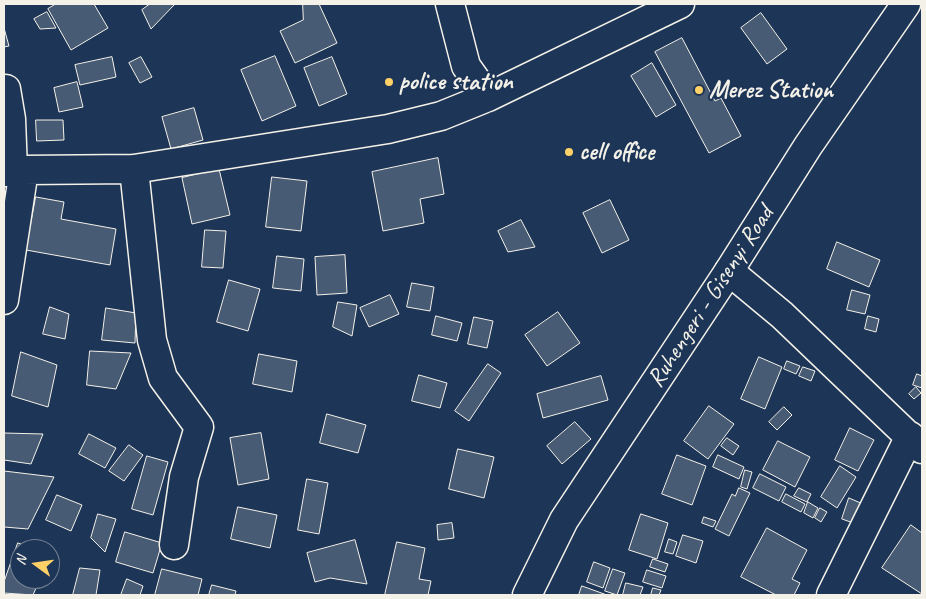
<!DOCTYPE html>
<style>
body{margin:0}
#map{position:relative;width:926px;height:599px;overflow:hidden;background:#1d3557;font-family:Caveat,sans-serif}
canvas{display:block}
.frame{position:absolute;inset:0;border:5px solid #f4f1e8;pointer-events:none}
.north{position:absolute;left:10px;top:539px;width:50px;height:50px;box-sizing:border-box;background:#1d3557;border:1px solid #738091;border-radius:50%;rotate:284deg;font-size:14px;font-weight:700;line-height:20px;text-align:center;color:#f4f1e8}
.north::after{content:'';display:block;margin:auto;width:18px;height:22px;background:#ffd166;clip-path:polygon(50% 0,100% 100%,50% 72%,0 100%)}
</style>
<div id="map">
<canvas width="926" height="599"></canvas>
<div class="frame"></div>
<div class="north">N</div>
</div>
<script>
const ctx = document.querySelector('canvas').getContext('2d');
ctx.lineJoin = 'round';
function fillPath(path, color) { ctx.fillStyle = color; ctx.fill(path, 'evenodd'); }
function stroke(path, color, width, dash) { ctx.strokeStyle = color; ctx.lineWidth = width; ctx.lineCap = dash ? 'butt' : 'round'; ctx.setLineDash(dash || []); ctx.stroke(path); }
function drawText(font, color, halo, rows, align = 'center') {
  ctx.font = font + ' Caveat,sans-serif'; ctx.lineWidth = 4; ctx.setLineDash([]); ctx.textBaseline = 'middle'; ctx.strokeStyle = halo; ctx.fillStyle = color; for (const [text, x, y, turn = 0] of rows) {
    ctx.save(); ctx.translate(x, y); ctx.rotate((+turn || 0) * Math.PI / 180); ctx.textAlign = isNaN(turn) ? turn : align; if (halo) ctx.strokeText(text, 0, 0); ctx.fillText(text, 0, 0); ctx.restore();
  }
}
const building = new Path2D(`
 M56,4h38l14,24 -37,22 -23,-41z
 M150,4h25l-24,25 -9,-19z
 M303,4h16l18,39 -42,20 -15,-32 23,-11z
 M47,12l9,16 -16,1 -6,-10z
 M761,13l26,36 -20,15 -26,-36z
 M4,28l5,18 -5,1z
 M682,38l33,63 6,-3 20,38 -32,17 -54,-101z
 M275,56l21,50 -34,15 -21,-51z
 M112,57l4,20 -36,8 -5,-20z
 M141,57l11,20 -12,6 -11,-20z
 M332,57l15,37 -28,12 -15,-38z
 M652,63l24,42 -20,12 -25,-41z
 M77,82l6,25 -24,5 -5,-24z
 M194,108l9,32 -32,9 -9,-32z
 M36,120h27l1,20 -27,1z
 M438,158l6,36 -24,5 4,24 -41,8 -11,-59z
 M219,169l11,46 -38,9 -10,-46z
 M272,177l35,4 -6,50 -35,-4z
 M36,197l28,5 -3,17 55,10 -6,36 -84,-15z
 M610,200l19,40 -27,13 -19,-40z
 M521,220l14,27 -27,5 -10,-21z
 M205,230l21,1 -3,37 -21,-1z
 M837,242l43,18 -11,27 -42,-18z
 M345,255l2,38 -30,2 -2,-38z
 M277,256l27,3 -3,32 -28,-3z
 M229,280l31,9 -12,42 -31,-9z
 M412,283l22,4 -4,24 -23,-4z
 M852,290l18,5 -5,19 -18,-4z
 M390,295l9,19 -30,13 -9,-19z
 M338,302l19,3 -5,31 -19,-9z
 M50,307l19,7 -4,25 -22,-5z
 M106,308l30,5 -1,30 -33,-3z
 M558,312l22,31 -33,23 -22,-31z
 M436,316l26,7 -5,18 -25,-6z
 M868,316l11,3 -3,13 -11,-3z
 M474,317l19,4 -6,27 -19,-4z
 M90,351l41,2 -15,36 -29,-4z
 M21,352l36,13 -9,42 -36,-11z
 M259,354l38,7 -5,31 -39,-8z
 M759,357l23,10 -17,42 -24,-10z
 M787,361l13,5 -4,8 -12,-5z
 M488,364l13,9 -32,48 -14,-10z
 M803,367l12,4 -4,10 -12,-5z
 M917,374l5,2v12l-9,-3z
 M419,375l28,8 -7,25 -28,-7z
 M601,376l7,24 -65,18 -6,-24z
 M916,387l5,6 -7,6 -5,-5z
 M709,406l25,18 -26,35 -24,-18z
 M784,407l8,8 -15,15 -8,-8z
 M327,414l39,11 -8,28 -38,-10z
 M575,422l16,17 -29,25 -15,-18z
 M850,428l24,12 -16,31 -23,-11z
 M4,433l39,1 -12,30 -27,-4z
 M261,433l8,46 -31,6 -8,-47z
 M89,434l27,14 -11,20 -26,-14z
 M727,438l12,8 -6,9 -12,-9z
 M778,441l32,16 -15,30 -32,-17z
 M129,445l14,10 -19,26 -15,-10z
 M458,449l36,8 -10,41 -35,-9z
 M677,455l29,11 -14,39 -30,-11z
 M718,455l26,12 -5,12 -26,-12z
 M147,456l21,6 -15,53 -21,-6z
 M840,466l16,11 -19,31 -16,-11z
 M745,470l7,2 -5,17 -6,-2z
 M4,471l50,6 -26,52 -24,-2z
 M760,474l26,13 -7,14 -26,-13z
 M307,479l21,4 -9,51 -21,-4z
 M739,488l11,5 -21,43 -14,-7 17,-35 3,2z
 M799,488l12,6 -4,8 -13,-6z
 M786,494l19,10 -4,8 -19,-10z
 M57,495l25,10 -11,26 -25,-11z
 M849,498l14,6 -7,20 -14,-5z
 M808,502l10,6 -5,10 -9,-5z
 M238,507l39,8 -7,33 -39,-9z
 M820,508l7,4 -6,10 -6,-4z
 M98,514l18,5 -11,33 -14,-14z
 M641,514l27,9 -11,36 -28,-9z
 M704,517l12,4 -3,6 -11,-4z
 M452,523l2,15 -16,2 -1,-15z
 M911,525l11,8v61l-40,-26z
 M767,528l40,22 -15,29 8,4 -6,12h-18l-35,-18z
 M125,532l37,11 -9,30 -37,-11z
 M683,535l20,6 -7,22 -20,-7z
 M669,539l8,3 -4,12 -8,-2z
 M355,540l12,44 -37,-6 -15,4 -8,-29z
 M397,542l28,6 -6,31 12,2 -3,14h-43z
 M18,543l17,6h-15v30h20l-7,16 -29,-2v-11z
 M653,559l15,5 -3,8 -15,-5z
 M594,562l16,6 -7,20 -16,-6z
 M80,568l20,2 -4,25h-23z
 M162,569l40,10 -4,16h-43z
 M613,569l12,4 -8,22 -12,-4z
 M647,570l19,6 -4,12 -19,-6z
 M127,579l16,7 -3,9h-19z
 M626,583l17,4 -3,8h-17z
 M212,585l24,6 -1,4h-26z
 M582,586l25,9h-28z
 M653,588l8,2 -2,5h-8z`);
fillPath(building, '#485b74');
stroke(building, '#f4f1e8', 1);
const minor = new Path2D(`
 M6,89l5,30 2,52
 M488,97l192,-93
 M134,169l18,171 11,38 36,49 -15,50 -10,68
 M4,172l20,-2 110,-1 254,-40 53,-13 47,-19 -22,-31 -16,-62
 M729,271l53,44 140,134
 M4,300l20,-130
 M831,595l79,-159`);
const highway = new Path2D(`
 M527,595l37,-75 165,-249 79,-125 98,-142`);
stroke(minor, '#f4f1e8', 31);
stroke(highway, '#f4f1e8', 31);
stroke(minor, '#1d3557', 28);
stroke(highway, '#1d3557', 28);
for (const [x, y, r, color] of [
 [389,82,5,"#ffd166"],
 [699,90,5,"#ffd166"],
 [569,152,5,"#ffd166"]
]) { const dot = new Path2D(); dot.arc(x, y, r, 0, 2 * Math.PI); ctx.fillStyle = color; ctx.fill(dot); stroke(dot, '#1d3557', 2); }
drawText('bold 25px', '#f4f1e8', '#1d3557', [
 ["police station",399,82],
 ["Merez Station",709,90],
 ["cell office",579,152]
], 'left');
drawText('25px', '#f4f1e8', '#1d3557', [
 ["Ruhengeri - Gisenyi Road",711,297,-57]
]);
</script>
